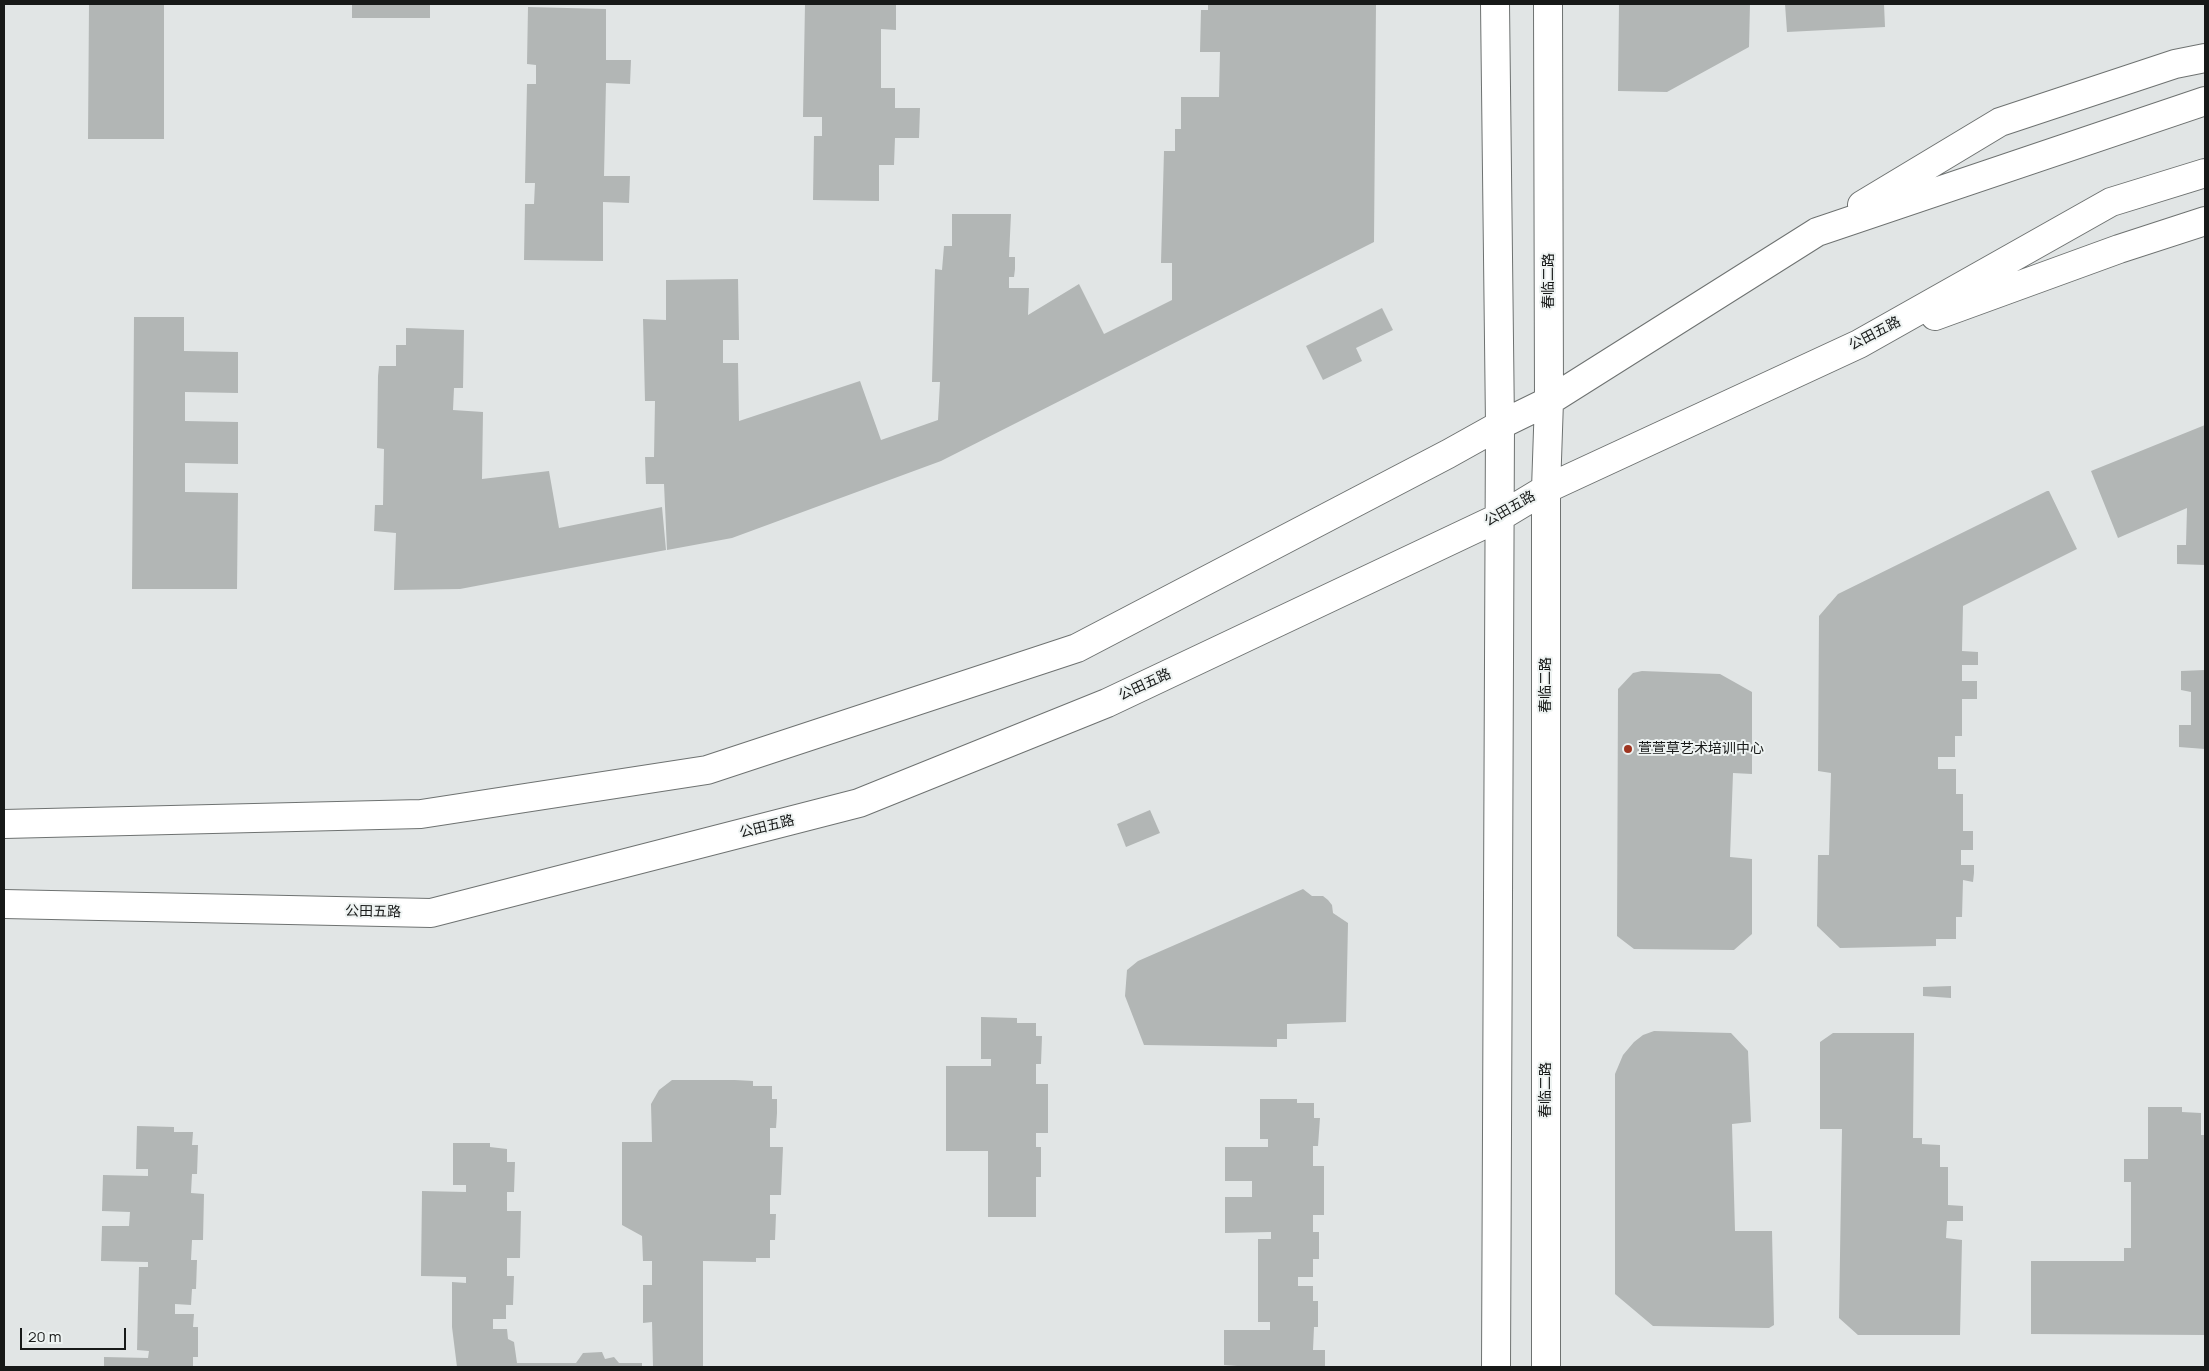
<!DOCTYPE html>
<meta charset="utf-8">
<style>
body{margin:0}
#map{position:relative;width:2209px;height:1371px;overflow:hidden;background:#e1e5e5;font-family:Manrope,sans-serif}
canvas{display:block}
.frame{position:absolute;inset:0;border:5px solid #171918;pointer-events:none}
.scale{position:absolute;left:20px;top:1328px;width:106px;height:22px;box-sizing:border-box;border:2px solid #171918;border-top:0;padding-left:6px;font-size:15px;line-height:18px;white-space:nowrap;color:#171918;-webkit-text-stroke:4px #eef3f2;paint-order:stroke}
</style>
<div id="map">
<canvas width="2209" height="1371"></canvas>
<div class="frame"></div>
<div class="scale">20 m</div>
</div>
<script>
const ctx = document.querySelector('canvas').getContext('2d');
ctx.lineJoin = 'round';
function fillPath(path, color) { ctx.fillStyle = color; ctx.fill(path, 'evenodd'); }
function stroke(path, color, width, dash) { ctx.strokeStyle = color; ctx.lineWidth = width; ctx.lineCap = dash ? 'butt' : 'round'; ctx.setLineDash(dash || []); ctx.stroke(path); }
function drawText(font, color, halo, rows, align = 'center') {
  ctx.font = font + ' Manrope,"Noto Sans SC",sans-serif'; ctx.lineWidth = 4; ctx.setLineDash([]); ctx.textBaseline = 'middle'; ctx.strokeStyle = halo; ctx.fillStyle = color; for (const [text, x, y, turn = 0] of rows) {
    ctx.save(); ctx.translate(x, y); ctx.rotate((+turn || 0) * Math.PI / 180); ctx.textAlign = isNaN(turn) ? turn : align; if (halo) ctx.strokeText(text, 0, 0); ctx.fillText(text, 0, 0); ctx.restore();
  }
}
fillPath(new Path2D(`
 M89,4h75v135h-76z
 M352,4h78v14h-78z
 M805,4h91v26l-15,-1v59h14v20h25l-1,30h-24l-1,27h-15v36l-66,-1 1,-64h8v-19h-19z
 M1208,4h168l-2,238 -433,219 -209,77 -65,12 -3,-66h-18l-1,-27h9l1,-56h-10l-2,-82 23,1v-40l72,-1 1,61h-16v23h15l1,58 121,-40 21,59 57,-20 2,-38h-8l3,-113 7,1 2,-24h8v-32h59l-2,43h6v12l-1,8h-5v11h20l-1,27 51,-31 25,50 68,-34v-37h-11l3,-112h11v-22h6v-32h38l1,-45h-20l1,-42h7z
 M1619,4h131l-1,43 -82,45 -49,-1z
 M1785,4h99l1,23 -98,5z
 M528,7l78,2v51h25l-1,24 -24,-1 -2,93h26l-1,27 -26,-1v59l-79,-1 1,-56h9l1,-21h-10l2,-99h9v-19l-9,-1z
 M1382,308l11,22 -37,18 6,13 -39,19 -17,-34z
 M134,317h50v34l54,1v41l-53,-1v29l53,1v42l-53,-1v29l53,1 -1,96h-105z
 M406,328l58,2 -1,58h-9l-1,22 30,2 -1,67 67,-8 10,57 103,-21 4,43 -206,39 -66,1 2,-57 -22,-2 1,-26h8l1,-56 -7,-1 1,-72 1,-10h17v-21h10z
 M2205,425v140l-28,-1v-19h9l1,-37 -69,30 -27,-67z
 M2047,491h2l28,58 -114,57 -1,45 16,1v13h-16v16h15v18h-15v37h-7v21h-17v12h18v25h7v37h10v19h-12v15h13v8l-1,9 -10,-2 -1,37h-6v22h-20v7l-96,2 -23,-22 1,-71h11l2,-82 -13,-2 1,-155 19,-22z
 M2205,670v79l-26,-2v-22h12v-33l-10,-2v-19z
 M1642,671l78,3 32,18v82l-19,-1 -3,84 22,2v75l-18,16 -100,-1 -17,-13 1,-247 15,-16z
 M1150,810l10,23 -34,14 -9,-23z
 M1303,889l9,7h11l5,4 4,5 1,8 15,10 -2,99 -59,2v15h-10v8l-133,-2 -19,-49 2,-26 11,-9z
 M1951,986v12l-28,-2v-9z
 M981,1017l36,1v5h19v13h6l-1,28h-5v20h12v49h-12v14h5v30h-5v40h-48v-66h-42v-85h45v-7h-10z
 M1654,1031l77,2 17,18 3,71 -19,2 3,107h37l2,94 -5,3 -116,-2 -38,-32v-220l8,-19 11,-13 9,-7z
 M1833,1033h81l-1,105h9v6l18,1v22h8v38l15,1v15h-16l-1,17 16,2 -2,95h-102l-19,-17 3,-189h-22v-87z
 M672,1080h63l18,1v5h19v13h5v14l-1,15h-6v19h13l-2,48h-11v19h6l-1,26h-5v18h-14v4l-53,-1v106h-50l-1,-45 -9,1v-38h9v-24h-9l-1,-25 -20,-11v-83h30l-1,-38 8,-14z
 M1260,1099h37v4h17v15h6l-2,28h-5v20h11v49h-11v17h6v27h-6v18h-15v9h15v15h5v26h-4l-1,23h12v17h-74l-27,-2v-35h46v-8h-12v-83h13v-7l-46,1v-36h27v-16h-27v-34h43v-8h-8z
 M2148,1107h34v5l19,1v22h4v200l-174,-1v-73h93v-13h7v-66h-7v-23h24z
 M137,1126l37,1v5h19l-1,13h6l-1,29h-5l-1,19 13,1 -1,46h-11l-1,20h6l-1,29h-4l-1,16 -16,-1v10h19l-1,13h5v30h-5v10h-89v-10l44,1 1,-7 -12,-1 2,-83h9v-5l-47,-1 1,-35h27l1,-14 -28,-1 1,-36 45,1v-7h-12z
 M453,1143h37v4l17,2v13h8l-1,30h-7v19h14l-1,47h-13v18h7l-1,29h-7v14h-13v10h14l1,10 6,3 3,21h59l7,-10 19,-1 3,7 9,-2 5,6h23v4h-185l-5,-40v-45l14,1v-6l-45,-1 1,-85 44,1v-7h-13z`), '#b2b6b5');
const secondary = new Path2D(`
 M1495,4l5,421 -4,942
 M1862,205l138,-83 175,-58 30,-6
 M1935,316l184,-67 86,-28
 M4,824l417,-10 286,-44 370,-122 371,-194 52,-29 49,-24 268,-169 388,-131
 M4,904l427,9 428,-110 248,-100 391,-185 48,-29 313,-145 252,-142 94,-29
 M1546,1367v-878l3,-88 -1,-397`);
stroke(secondary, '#6e7271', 30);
stroke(secondary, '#fff', 28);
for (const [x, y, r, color] of [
 [1628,749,5,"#9e3520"]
]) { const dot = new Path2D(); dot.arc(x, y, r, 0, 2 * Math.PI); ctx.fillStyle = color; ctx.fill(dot); stroke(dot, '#eef3f2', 2); }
drawText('14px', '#171918', '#eef3f2', [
 ["春临二路",1549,281,-90],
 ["公田五路",1875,334,-28],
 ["公田五路",1510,509,-30],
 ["公田五路",1145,685,-25],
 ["春临二路",1546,685,-90],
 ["公田五路",767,827,-14],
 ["公田五路",373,912,1],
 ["春临二路",1546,1090,-90]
]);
drawText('14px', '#171918', '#eef3f2', [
 ["萱萱草艺术培训中心",1638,749]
], 'left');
</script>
